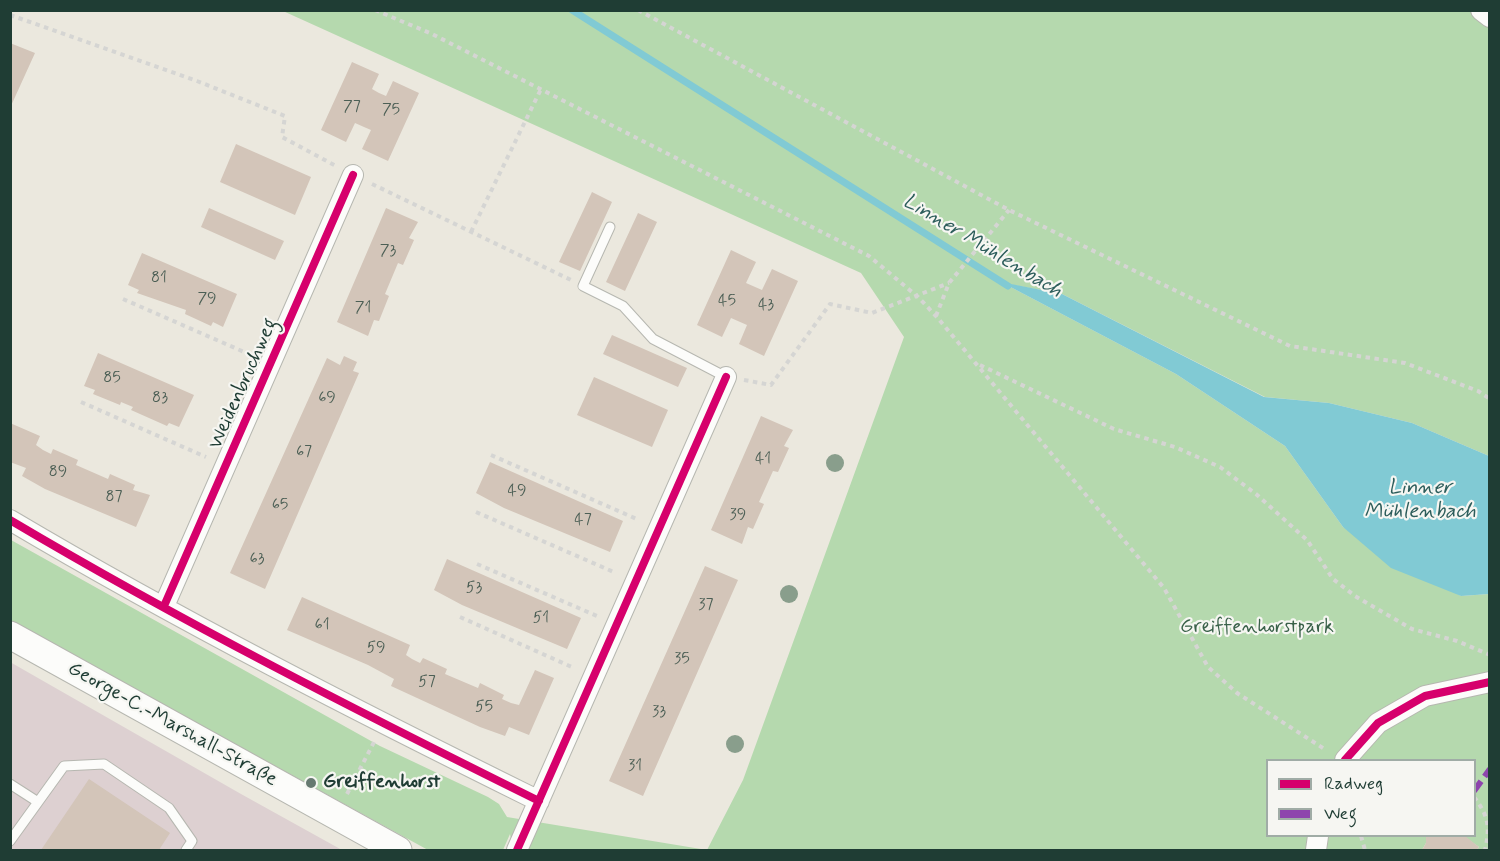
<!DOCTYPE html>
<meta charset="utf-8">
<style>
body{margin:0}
#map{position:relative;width:1500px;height:861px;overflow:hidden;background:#ebe8de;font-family:Mynerve,sans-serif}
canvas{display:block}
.frame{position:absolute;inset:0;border:12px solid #1f3d34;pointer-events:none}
.legend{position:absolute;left:1266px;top:759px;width:210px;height:78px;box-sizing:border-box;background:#f6f6f2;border:2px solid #a0aca6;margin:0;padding:8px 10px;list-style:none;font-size:18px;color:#1f3d34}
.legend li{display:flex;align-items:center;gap:12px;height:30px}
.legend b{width:30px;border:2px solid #a0aca6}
</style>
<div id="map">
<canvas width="1500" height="861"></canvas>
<div class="frame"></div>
<ul class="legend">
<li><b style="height:8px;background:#d6006c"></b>Radweg</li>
<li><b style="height:8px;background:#8e44ad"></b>Weg</li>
</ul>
</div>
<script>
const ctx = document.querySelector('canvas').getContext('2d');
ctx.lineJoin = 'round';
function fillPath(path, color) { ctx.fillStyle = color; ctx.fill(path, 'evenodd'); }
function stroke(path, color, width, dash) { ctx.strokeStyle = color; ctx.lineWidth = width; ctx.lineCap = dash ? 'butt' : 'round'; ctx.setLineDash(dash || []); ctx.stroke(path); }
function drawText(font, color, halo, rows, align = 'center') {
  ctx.font = font + ' Mynerve,sans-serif'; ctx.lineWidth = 4.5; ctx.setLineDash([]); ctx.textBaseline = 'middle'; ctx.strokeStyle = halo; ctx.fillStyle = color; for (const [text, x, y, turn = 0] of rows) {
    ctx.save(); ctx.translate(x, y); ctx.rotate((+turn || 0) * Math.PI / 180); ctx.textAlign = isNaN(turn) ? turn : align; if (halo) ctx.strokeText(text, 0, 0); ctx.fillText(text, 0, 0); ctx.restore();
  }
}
fillPath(new Path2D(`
 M10,662l231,132 101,56h-331z`), '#ddd0d1');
fillPath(new Path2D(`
 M283,11h1206v445l-77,-33 -83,-20 -64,-6 -203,-103 -59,-11 173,91 109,72 58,81 118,69 28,-2v256h-12l2,-3 -13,-9 -1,-2h9v-76h-206v76h158v7l-4,7h-909l-3,-16 -7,16h-75l-417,-229v-81l369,206 108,51 11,7 8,13 200,33 36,-70 161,-443 -43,-64z`), '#b5d9ae');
fillPath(new Path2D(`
 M1001,282l61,12 202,103 65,6 83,20 77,33v138l-28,2 -70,-28 -48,-41 -58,-81 -109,-72z`), '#81cad4');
stroke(new Path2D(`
 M572,10l436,276`), '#81cad4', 7);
fillPath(new Path2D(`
 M10,43l25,10 -25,55z
 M352,62l27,12 -7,15 7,4 7,3 7,-15 26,12 -31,68 -26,-12 9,-19 -7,-3 -9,-4 -9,19 -25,-12z
 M236,144l75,33 -16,38 -75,-33z
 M592,192l20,10 -32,69 -21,-9z
 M209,208l75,33 -9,19 -74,-33z
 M386,208l32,14 -9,16 5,2 -11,25 -5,-2 -13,31 4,2 -10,25 -5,-1 -6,16 -31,-14z
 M638,213l19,9 -32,69 -19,-9z
 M731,250l25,12 -10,21 16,7 10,-21 26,12 -34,75 -25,-12 8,-19 -16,-7 -9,19 -25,-12z
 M142,253l95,41 -14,33 -10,-5 -2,4 -26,-12 1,-4 -49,-17 2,-3 -11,-5z
 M612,335l75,33 -9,19 -75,-33z
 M98,353l96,42 -15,32 -10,-4 -2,3 -36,-16 2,-3 -12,-5 -1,3 -27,-11 2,-4 -11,-4z
 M344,356l13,6 -4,9 6,2 -94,216 -35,-16 97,-215 13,7z
 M594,377l74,33 -16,37 -75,-32z
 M761,416l32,14 -9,16 5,2 -11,24 -5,-1 -14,31 5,2 -11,25 -5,-2 -6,17 -31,-14z
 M10,423l30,13 -4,9 7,5 8,4 2,-5 25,11 -2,5 32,14 2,-5 25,11 -2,5 17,5 -14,32 -91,-38 -23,-13 4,-8 -16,-6z
 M490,462l133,59 -13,31 -106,-44 -28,-15z
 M447,559l134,59 -14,31 -105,-44 -28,-15z
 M705,566l33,14 -95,216 -34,-15z
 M302,597l108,48 -4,10 6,4 8,4 3,-5 24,11 -2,5 33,14 2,-5 24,12 -2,4 9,4 8,2 16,-35 19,8 -25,57 -20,-8 -4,9 -25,-9 -89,-41 3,-7 -26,-14 -81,-35z
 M89,779l81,54 -11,17h-118z
 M1426,836h39l14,11 -2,3h-55l4,-7z`), '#d3c5b9');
const lane = new Path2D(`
 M610,227l-27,59 40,20 30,33 73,38
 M10,784l28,18
 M10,841l54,-75 40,-2 65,44 23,33 -6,9`);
const street = new Path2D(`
 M1481,10l9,7
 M10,520c172,102 351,193 529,281
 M164,606l189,-431
 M1345,760l33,-37 47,-27 65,-14
 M517,850l209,-473
 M1316,850l2,-14`);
const secondary = new Path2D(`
 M10,635l388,215`);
stroke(lane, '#b6b7b0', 11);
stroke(street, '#b6b7b0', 22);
stroke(secondary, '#b6b7b0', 29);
stroke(new Path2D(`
 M375,10l57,24 437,222 49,41 18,19 228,272 44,79 29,26 89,57
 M638,10l371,200 281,136 115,17 73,28 12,8
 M10,15l187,66 88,35 -3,21 54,29
 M372,184l199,96
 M471,232l70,-143
 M123,299l128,56
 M936,316l13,-33 60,-73
 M980,365l134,64 61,18 45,20 36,27 51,46 26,39 22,17 57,33 45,12 33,14
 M744,380l27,5 59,-81 42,9 77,-30
 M81,402l125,55
 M491,455l148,65
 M476,512l140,61
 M477,564l120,52
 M460,617l114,51
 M347,794l27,-52
 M1474,797c15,19 16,31 11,53
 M1361,836l4,14`), '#d5d5d3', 4, [4.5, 4.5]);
stroke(lane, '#fcfcfa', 9);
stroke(street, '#fcfcfa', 20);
stroke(secondary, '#fcfcfa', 27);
stroke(new Path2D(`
 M1474,791l16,-22`), '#8e44ad', 6, [12, 6]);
stroke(new Path2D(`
 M10,520c172,102 351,193 529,281
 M164,606l189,-431
 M1345,760l33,-37 47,-27 65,-14
 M517,850l209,-473`), '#d6006c', 8);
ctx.fillStyle = '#899e8c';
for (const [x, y] of [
 [835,463],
 [789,594],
 [735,744]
]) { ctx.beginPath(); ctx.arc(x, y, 9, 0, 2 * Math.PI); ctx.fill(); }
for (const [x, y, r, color] of [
 [311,783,6,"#667970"]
]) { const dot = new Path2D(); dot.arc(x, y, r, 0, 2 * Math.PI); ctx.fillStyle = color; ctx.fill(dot); stroke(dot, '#f6f6f2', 2); }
drawText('16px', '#4c5f55', null, [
 ["77",352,108],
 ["75",391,111],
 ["73",388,252],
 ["81",159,279],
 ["79",207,300],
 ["45",727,302],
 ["43",766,306],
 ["71",363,309],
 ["85",112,379],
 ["83",160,399],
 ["69",327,399],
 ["67",304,453],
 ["41",763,460],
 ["89",58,473],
 ["49",517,492],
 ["87",114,498],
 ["65",280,506],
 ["39",738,516],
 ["47",583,521],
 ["63",257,560],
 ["53",474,589],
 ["37",706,606],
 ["51",541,619],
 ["61",322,626],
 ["59",376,649],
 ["35",682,660],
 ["57",427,683],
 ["55",484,708],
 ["33",659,713],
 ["31",635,767]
]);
drawText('20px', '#1f3d34', '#f6f6f2', [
 ["Weidenbruchweg",244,384,-66],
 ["George-C.-Marshall-Straße",172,725,29]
]);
drawText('20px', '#396149', '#f6f6f2', [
 ["Greiffenhorstpark",1257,628]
]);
drawText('bold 20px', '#1f3d34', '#f6f6f2', [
 ["Greiffenhorst",323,783]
], 'left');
drawText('italic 21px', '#2c5d5b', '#f6f6f2', [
 ["Linner Mühlenbach",982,247,31],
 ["Linner",1420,489],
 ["Mühlenbach",1420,513]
]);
</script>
